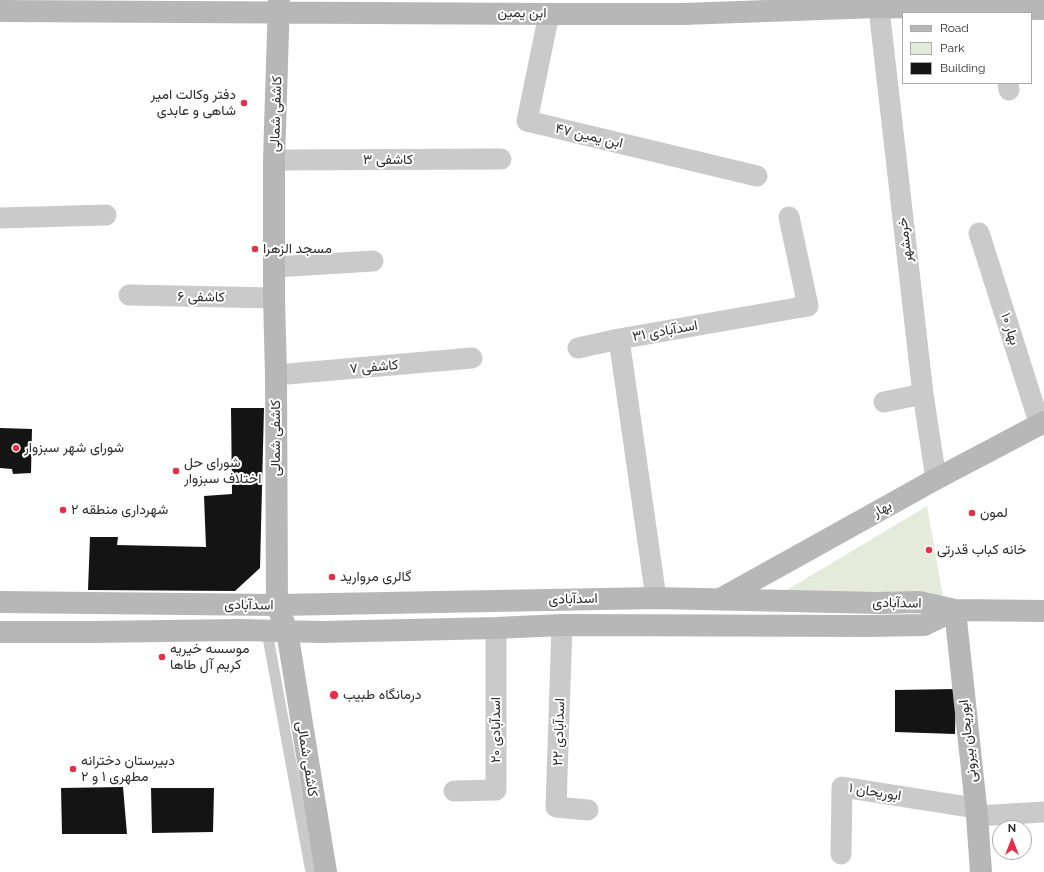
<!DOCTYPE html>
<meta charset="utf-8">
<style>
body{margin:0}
#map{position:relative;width:1044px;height:872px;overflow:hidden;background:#fff;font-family:Raleway,sans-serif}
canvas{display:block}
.legend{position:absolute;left:902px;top:12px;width:130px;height:72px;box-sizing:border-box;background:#fff;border:1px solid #ababab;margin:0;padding:5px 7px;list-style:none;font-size:12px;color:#2d2d2d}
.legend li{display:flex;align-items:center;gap:8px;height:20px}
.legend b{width:20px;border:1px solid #ababab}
.north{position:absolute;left:992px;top:820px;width:40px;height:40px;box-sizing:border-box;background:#fff;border:1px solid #ababab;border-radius:50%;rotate:0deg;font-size:11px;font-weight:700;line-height:16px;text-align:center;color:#2d2d2d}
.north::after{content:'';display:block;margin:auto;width:14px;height:18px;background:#e62e49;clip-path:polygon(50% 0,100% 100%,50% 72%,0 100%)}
</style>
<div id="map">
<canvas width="1044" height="872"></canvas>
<ul class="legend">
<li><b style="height:5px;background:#b7b7b7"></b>Road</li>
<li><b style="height:11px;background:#e5ebda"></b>Park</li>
<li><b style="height:11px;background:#141414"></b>Building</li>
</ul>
<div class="north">N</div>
</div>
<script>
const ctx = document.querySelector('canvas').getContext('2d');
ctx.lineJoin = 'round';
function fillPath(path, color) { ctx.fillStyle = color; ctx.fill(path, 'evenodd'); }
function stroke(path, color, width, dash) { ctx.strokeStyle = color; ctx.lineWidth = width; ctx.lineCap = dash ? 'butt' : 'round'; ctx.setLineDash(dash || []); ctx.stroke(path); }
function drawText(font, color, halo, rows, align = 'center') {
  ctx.font = font + ' Raleway,Vazirmatn,sans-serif'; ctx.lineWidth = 4; ctx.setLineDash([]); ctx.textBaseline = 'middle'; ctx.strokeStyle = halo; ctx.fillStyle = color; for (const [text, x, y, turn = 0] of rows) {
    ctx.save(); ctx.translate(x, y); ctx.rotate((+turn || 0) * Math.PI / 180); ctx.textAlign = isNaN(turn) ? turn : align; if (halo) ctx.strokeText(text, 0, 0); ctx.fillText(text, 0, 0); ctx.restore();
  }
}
fillPath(new Path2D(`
 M927,506l17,96 -159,-11z`), '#e5ebda');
fillPath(new Path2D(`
 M231,408h33l-4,160 -25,23 -147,-1 2,-53h28l-1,8 89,2 -2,-51 28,-2z
 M0,428l32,1 -1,44 -18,1 -1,-5 -12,-1z
 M956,689l-1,45 -60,-2v-42z
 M123,787l4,47h-65l-1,-46z
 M151,788h63l-1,44 -61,1z`), '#141414');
stroke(new Path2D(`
 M269,628l-2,4 44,240`), '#cacaca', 11);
stroke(new Path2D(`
 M878,0l45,394 13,85
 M549,14l-22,107 230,55
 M1008,83l1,7
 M274,160l227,-1
 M0,218l106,-3
 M979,233l61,192
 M275,267l98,-6
 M129,295l145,3
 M578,348l41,-9
 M276,375l196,-17
 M884,402l39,-8
 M656,598l-37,-259 189,-33 -19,-89
 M562,625l-6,182 32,3
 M454,791l42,-1v-162
 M977,816l67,-4
 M841,854l1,-67 133,21`), '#cacaca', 21);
stroke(new Path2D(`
 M279,0l-5,160v138l2,77 1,230 10,26 39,241
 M0,11l549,3h134l195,-7 166,2
 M722,598l214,-119 108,-57
 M0,602l277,3 379,-7 223,5 40,-1 36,8 89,1
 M955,610l22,206 4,56
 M0,632h91l149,-2 81,2 175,-4 66,-3 306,1 56,-1 31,-15`), '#b7b7b7', 22);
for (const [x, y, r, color] of [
 [244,103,4,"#e62e49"],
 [255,249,4,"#e62e49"],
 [16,448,4,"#e62e49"],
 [176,471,4,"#e62e49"],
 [63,510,4,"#e62e49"],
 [972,513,4,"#e62e49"],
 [929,550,4,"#e62e49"],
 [332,577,4,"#e62e49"],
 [162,657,4,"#e62e49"],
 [334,695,5,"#e62e49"],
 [73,769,4,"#e62e49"]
]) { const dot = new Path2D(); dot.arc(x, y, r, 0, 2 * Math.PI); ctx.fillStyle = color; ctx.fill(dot); stroke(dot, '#fff', 1.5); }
drawText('14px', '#2d2d2d', '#fff', [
 ["ابن یمین",522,13,1],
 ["کاشفی شمالی",276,114,-88],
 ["ابن یمین ۴۷",589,136,13],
 ["کاشفی ۳",388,160],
 ["خرمشهر",905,240,-97],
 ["کاشفی ۶",201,297,1],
 ["بهار ۱۰",1010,329,72],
 ["اسدآبادی ۳۱",665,331,-10],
 ["کاشفی ۷",374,367,-5],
 ["کاشفی شمالی",276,438,-90],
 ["بهار",882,509,-29],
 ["اسدآبادی",573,599,-1],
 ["اسدآبادی",897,603,1],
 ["اسدآبادی",249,605,1],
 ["اسدآبادی ۲۰",496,730,-90],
 ["اسدآبادی ۲۲",559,732,-88],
 ["ابوریحان بیرونی",968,741,-96],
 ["کاشفی شمالی",307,759,81],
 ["ابوریحان ۱",875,792,9]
]);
drawText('14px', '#2d2d2d', '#fff', [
 ["دفتر وکالت امیر",236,95,"right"],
 ["شاهی و عابدی",236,111,"right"],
 ["مسجد الزهرا",263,249],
 ["شورای شهر سبزوار",24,448],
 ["شورای حل",184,463],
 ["اختلاف سبزوار",184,479],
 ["شهرداری منطقه ۲",71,510],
 ["لمون",980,513],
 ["خانه کباب قدرتی",937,550],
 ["گالری مروارید",340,577],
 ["موسسه خیریه",170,649],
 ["کریم آل طاها",170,665],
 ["درمانگاه طبیب",343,695],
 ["دبیرستان دخترانه",81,761],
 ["مطهری ۱ و ۲",81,777]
], 'left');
</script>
